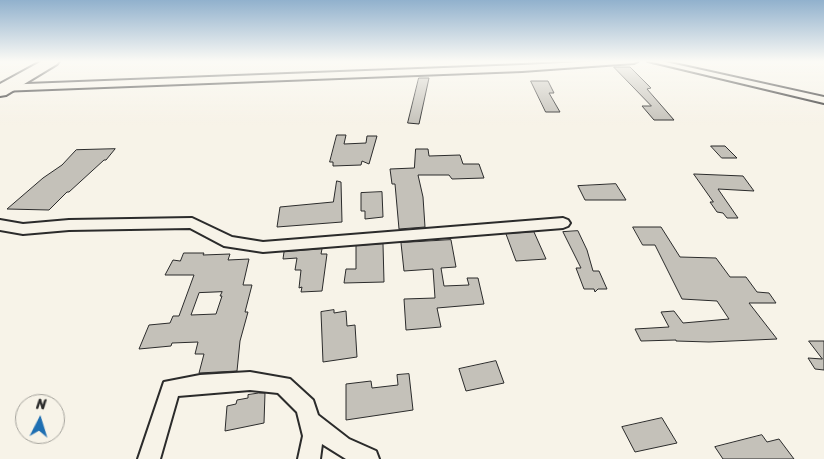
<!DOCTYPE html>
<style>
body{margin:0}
#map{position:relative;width:824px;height:459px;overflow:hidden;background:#f7f3e8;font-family:Sriracha,sans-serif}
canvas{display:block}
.north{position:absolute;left:15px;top:394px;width:50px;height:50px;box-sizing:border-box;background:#f7f3e8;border:1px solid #a5a39c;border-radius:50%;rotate:5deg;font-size:14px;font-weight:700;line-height:20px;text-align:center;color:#2b2b2b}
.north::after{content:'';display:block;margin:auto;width:18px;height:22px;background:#1f6fb2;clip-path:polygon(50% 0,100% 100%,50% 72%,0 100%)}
</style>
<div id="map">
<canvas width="824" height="459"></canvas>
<div class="north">N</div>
</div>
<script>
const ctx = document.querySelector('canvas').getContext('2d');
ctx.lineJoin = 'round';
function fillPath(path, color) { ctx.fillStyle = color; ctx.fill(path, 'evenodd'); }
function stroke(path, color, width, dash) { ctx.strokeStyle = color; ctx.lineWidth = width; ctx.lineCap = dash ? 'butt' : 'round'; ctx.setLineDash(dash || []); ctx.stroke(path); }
const building = new Path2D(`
 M614,67h16l21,21 -4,1 27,31h-20l-12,-14h9z
 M419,78h10l-10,46 -11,-1z
 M531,81h17l6,12h-5l11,19h-14z
 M337,135h9l-2,9 22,-1 1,-7h10l-8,28 -7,-3 -1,4 -28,1v-4h-3z
 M711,146h14l12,12h-15z
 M115,149l-9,11h-2l-35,32h-2l-18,18 -42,-1 36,-31 19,-13 14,-15z
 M416,149h12l1,7 31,-1 3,9h16l5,14 -32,1 -3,-4h-31l5,22 2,30 -26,2 -4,-45h-3l-2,-15 24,-1z
 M694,174l49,2 11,15 -36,-2 20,29h-11l-4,-5 -6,-1 -7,-10h3z
 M337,181l4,1 1,40 -65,5 3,-20 53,-5z
 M616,184l10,16h-41l-7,-14z
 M382,192l1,25 -18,2v-8h-4v-18z
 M633,227h28l19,30 36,1 14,19h16l11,15 12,1 7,10h-27l28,36 -68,3 -33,-1v-1l-35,1 -6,-12 34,-2 -8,-15 13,-1 9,12 46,-4 -12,-18 -35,-2 -27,-54h-12z
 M578,231l9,19 6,21h6l8,18h-9l-3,3 -1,-3h-10l-8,-21h5l-18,-36z
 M534,232l12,27 -30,2 -10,-27z
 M451,240l5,27 -15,1 3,18 25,-1 -2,-7h11l6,26 -47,4 4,19 -35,3 -2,-31 31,-1 -2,-29 -29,2 -3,-28z
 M383,244l1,38 -40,1 2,-14h10v-23z
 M322,249l-1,5h6l-5,37 -21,1 1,-5 -3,1 2,-18h-6l2,-12 -14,1 1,-7z
 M184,253h20l-1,2 27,-1 -2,6 21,-1 -6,26h9l-7,27h3l-8,29 -3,30 -38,2 5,-19h-9l3,-12 -26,1 -1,3 -32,3 10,-24 21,-2 3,-7h6l15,-41h-29l8,-15 7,1zM222,292l-2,4h2l-6,18 -25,1 8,-22z
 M334,310v3l12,-2 1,15 8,-1 2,32 -34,5 -2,-50z
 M809,341h15v29l-9,-1 -7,-11 14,1z
 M496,361l8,22 -38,8 -7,-22z
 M409,374l4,36 -67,10v-36l25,-3 1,7 26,-3 -1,-10z
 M259,393h6l-1,30 -39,8 2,-25 9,-2 1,-4 11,-2v-3z
 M662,418l15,25 -42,9 -13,-25z
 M762,435l5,7 12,-3 15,20h-71l-8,-12z`);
fillPath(building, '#c4c1b9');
stroke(building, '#2b2b2b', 1);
const street = new Path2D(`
 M601,61h37l-4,2 -112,8 -522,20v-6l522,-20z
 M648,61h13l163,36v6z
 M192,218l40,19 31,5 300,-24 5,2 2,3 -2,3 -5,2 -300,24 -39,-6 -34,-18 -121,2 -46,4 -23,-4v-10l23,4 46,-4z
 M250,372l40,7 23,21 5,15 31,24 27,12 3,8h-33l-24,-15 -2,15h-22l5,-23 -6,-24 -19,-19 -28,-3 -72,6 -18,63h-22l26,-77 36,-7z`);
const highway = new Path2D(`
 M42,61h17l-2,3 -51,31 -6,1v-12z`);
stroke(street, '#2b2b2b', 4);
stroke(highway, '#2b2b2b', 4);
fillPath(street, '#f7f3e8');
fillPath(highway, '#f7f3e8');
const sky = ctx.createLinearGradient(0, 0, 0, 125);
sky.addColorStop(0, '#91b1cd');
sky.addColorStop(0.49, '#fbfaf5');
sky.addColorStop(1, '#fbfaf500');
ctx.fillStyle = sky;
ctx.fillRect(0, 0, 824, 125);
</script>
